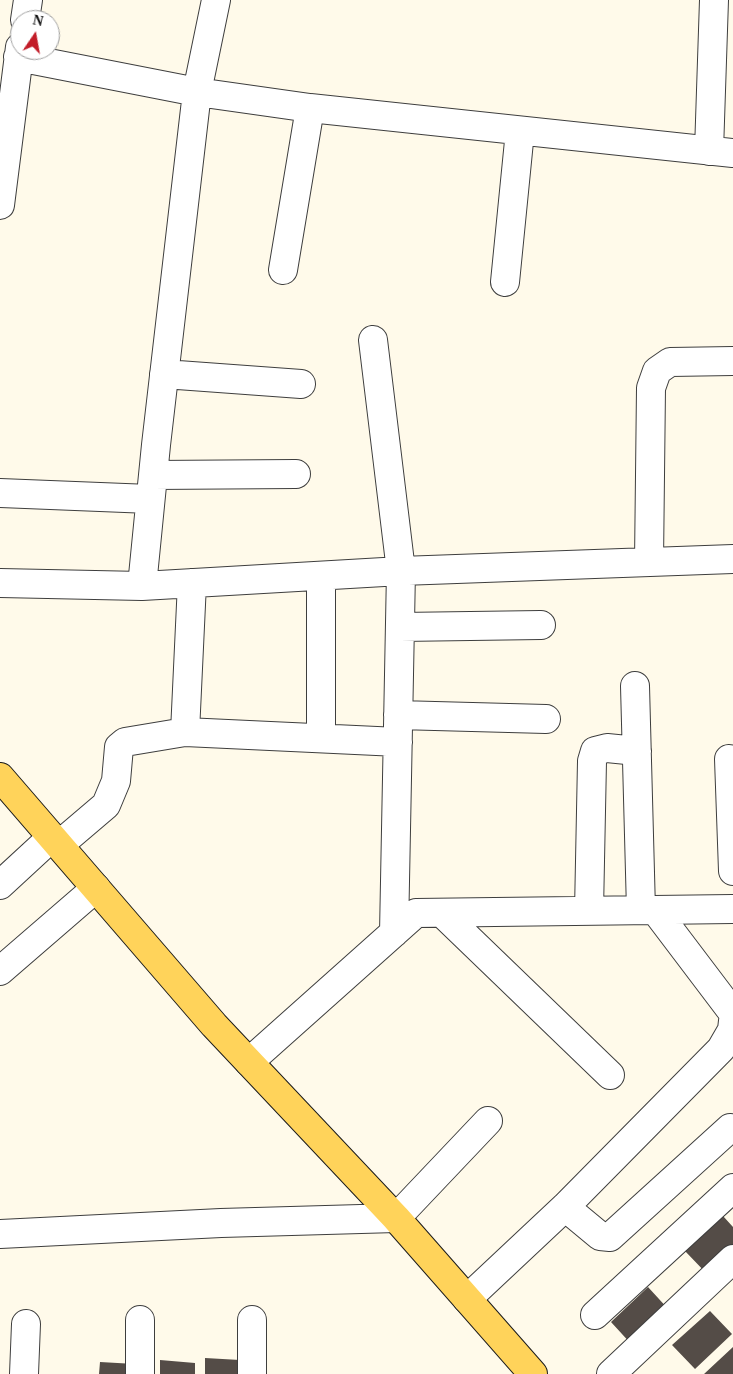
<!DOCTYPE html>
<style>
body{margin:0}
#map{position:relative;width:733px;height:1374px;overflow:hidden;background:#fffaea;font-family:Georgia,serif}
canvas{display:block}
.north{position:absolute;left:10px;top:10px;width:50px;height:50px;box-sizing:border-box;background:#fff;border:1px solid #9d9d9d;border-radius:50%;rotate:12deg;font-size:14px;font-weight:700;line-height:20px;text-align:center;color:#0b0b0b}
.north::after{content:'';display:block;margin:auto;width:18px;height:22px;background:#c21c28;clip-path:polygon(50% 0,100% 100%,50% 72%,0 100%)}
</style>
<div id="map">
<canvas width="733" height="1374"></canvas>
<div class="north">N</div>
</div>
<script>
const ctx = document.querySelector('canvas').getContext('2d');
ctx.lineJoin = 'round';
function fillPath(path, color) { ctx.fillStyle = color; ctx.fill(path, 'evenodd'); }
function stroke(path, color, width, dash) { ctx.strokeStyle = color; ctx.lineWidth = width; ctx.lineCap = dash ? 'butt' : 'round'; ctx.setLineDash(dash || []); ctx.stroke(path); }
fillPath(new Path2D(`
 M723,1216l10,11v24l-25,24 -23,-24z
 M648,1287l22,24 -37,35 -22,-24z
 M710,1311l22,23 -37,35 -23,-24z
 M733,1347v27h-29z
 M205,1358l35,2v14h-35z
 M160,1360l35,3v11h-35z
 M100,1362l35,2 -1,10h-35z`), '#544c47');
const minor = new Path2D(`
 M25,20l3,-20
 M18,57l179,35 113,16 423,45
 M709,151l5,-151
 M0,205l20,-158
 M283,270l27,-162
 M505,282l15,-151
 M373,340l28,231 -7,362
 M164,374l137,10
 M153,475l143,-1
 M0,493l150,6
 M649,562l2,-174 6,-17 13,-9 63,-1
 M321,576v162
 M0,583l142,3 14,-141 41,-353 19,-92
 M142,586l259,-15 332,-12
 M400,627l141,-2
 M635,686l6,224
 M398,715l148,4
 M185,732l7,-149
 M729,759l4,112
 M59,845l47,-40 10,-24 3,-34 6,-5 60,-10 213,10
 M0,885l52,-48
 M655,910l78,103
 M589,911l3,-150 3,-10 12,-3 30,3
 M442,913l168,162
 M0,971l96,-83
 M249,1062l167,-149 317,-4
 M565,1207l35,29 10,1 120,-109
 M0,1234l221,-11 175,-5 92,-97
 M467,1299l98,-92 156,-158 11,-19 1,-9
 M595,1315l138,-127
 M140,1320v54
 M24,1374l2,-50
 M252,1374v-54
 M611,1374l122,-115`);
const major = new Path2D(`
 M0,777l214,248 182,193 137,156`);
stroke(minor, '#3e3e3e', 30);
stroke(major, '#1c1c1c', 30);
stroke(minor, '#fff', 28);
stroke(major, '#ffd35a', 28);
</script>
